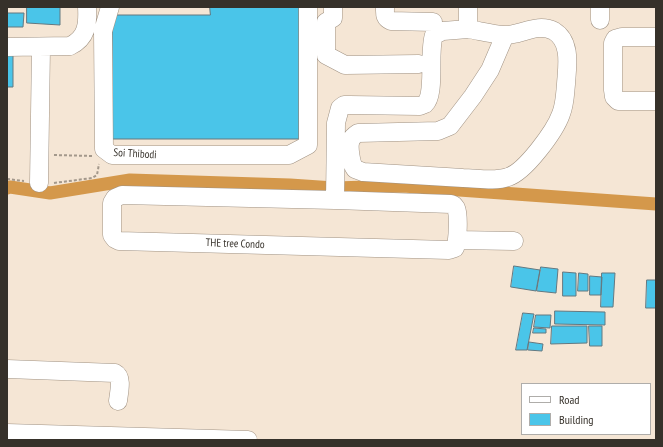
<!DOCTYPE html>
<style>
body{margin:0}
#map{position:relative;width:663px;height:447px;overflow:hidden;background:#f5e6d5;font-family:"PT Sans Narrow",sans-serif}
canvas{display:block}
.frame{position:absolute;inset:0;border:8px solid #36312a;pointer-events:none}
.legend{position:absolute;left:521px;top:383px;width:130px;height:52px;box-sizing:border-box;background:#fff;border:1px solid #afadaa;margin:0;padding:5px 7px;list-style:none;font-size:12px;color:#36312a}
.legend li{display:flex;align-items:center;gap:8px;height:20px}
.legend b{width:20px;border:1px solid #afadaa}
</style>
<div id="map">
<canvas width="663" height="447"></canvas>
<div class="frame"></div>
<ul class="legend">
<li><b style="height:5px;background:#fff"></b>Road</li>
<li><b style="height:11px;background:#4ac5e9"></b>Building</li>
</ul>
</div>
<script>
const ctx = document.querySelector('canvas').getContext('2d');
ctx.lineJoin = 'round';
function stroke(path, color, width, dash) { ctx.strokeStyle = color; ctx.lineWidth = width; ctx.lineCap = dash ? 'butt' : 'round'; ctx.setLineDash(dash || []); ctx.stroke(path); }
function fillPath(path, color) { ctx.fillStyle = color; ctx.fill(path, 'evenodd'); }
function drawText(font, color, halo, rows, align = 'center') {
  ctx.font = font + ' "PT Sans Narrow",sans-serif'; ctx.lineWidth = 3.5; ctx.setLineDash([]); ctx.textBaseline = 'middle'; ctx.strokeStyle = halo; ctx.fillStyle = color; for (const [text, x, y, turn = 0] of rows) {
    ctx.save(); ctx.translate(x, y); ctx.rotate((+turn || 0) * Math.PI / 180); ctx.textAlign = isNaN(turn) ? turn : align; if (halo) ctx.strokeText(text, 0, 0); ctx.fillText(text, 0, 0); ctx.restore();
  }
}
stroke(new Path2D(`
 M7,188l3,-1 40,6 80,-13 160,5 44,3 69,-2 253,18`), '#d4984b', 13);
const building = new Path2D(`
 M27,7h33v18l-33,-2z
 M210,7h89v132h-187v-124h98z
 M7,13h17l-1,14h-16z
 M7,55h6v32h-6z
 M514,266l26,4 -4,21 -25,-4z
 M541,267l17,2 -2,24 -19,-2z
 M563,272l13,1v23h-13z
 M579,273l9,1v17h-10z
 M602,273h13l-2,34h-12z
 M590,276l12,1 -1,18h-11z
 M647,280h9v28h-10z
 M555,311l50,1v13l-50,-1z
 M523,313l11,1 -7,36h-11z
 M536,315h15l-1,13 -16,-1z
 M552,326h35v17l-36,1z
 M589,326h13v20h-12z
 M534,328l12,1v4h-13z
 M529,342l14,2 -1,7 -14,-1z`);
fillPath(building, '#4ac5e9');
stroke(building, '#637880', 1);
const minor = new Path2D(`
 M110,7l-7,24 1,118 8,6h177l19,-10v-138
 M333,7v11l-7,4v33l19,10 74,-1
 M385,7c0,7 -1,11 6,14l42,1
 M600,7v13
 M468,29c12,2 24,5 36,6 16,1 33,-13 50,-4 18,11 13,36 12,53 -1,10 -1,20 -5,30 -6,17 -36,58 -53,63 -14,5 -31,1 -45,1 -34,-2 -67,-4 -100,-6l-8,-3c-4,-5 -7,-23 -4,-29 1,-3 4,-5 7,-7l80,-2 12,-5 23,-30 17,-26 15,-35
 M656,37h-34l-7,2 -2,4v47l1,7 4,4h38
 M7,47l63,-1c17,-8 18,-22 17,-39
 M39,183l2,-136
 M122,195l213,5 116,4c3,1 3,1 5,4 3,7 2,33 -1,40l-6,2 -330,-9 -4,-2 -3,-4v-32l3,-5z
 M335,200l1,-77 4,-15 4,-3h5l71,1 5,-2c11,-10 3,-53 9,-69l9,-4 25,-2v-22
 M457,240l57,1
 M7,369l108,4c8,4 4,19 3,28
 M7,433l241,7`);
stroke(minor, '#a09283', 19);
stroke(new Path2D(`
 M54,155l38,1
 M7,179l17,2
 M54,183l38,-5 5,-3 2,-11`), '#a3988b', 2, [3, 2]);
stroke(minor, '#fff', 18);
drawText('11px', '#36312a', '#fff', [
 ["Soi Thibodi",135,154,3],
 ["THE tree Condo",235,244,2]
]);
</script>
